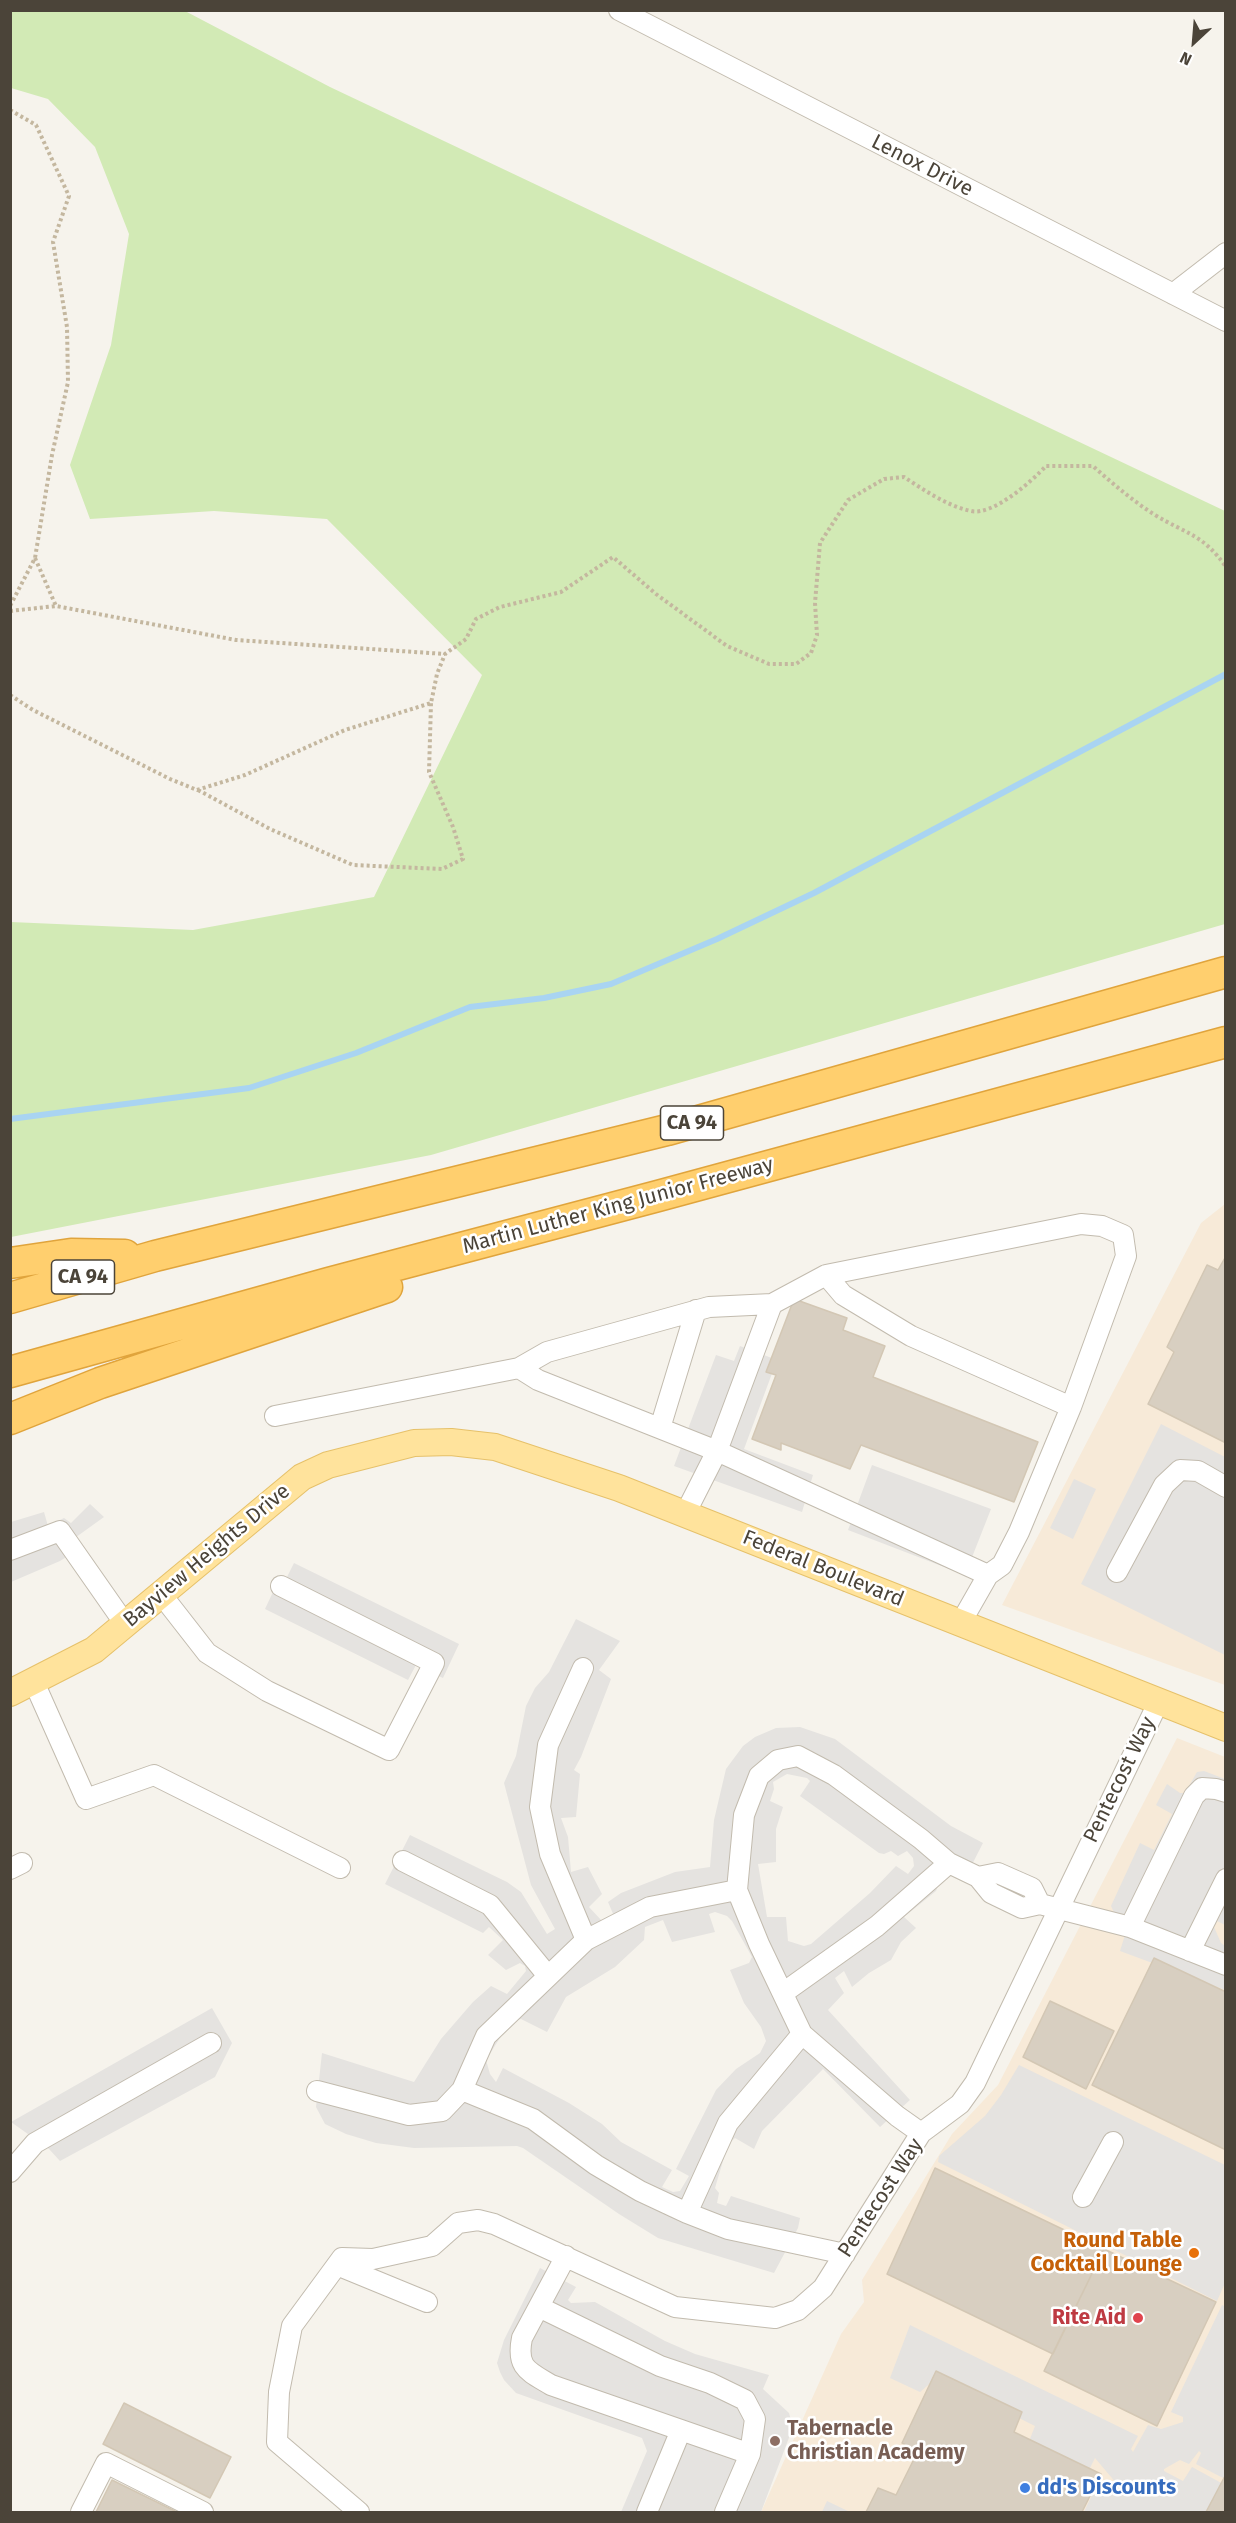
<!DOCTYPE html>
<style>
body{margin:0}
#map{position:relative;width:1236px;height:2523px;overflow:hidden;background:#f6f3ec;font-family:"Fira Sans",sans-serif}
canvas{display:block}
.frame{position:absolute;inset:0;border:12px solid #4b4439;pointer-events:none}
.north{position:absolute;left:1164px;top:12px;width:60px;height:60px;-webkit-text-stroke:4px #fff;paint-order:stroke;rotate:206deg;font-size:16px;font-weight:700;line-height:24px;text-align:center;color:#4b4439}
.north::after{content:'';display:block;margin:auto;width:21px;height:27px;background:#4b4439;clip-path:polygon(50% 0,100% 100%,50% 72%,0 100%)}
</style>
<div id="map">
<canvas width="1236" height="2523"></canvas>
<div class="frame"></div>
<div class="north">N</div>
</div>
<script>
const ctx = document.querySelector('canvas').getContext('2d');
ctx.lineJoin = 'round';
function fillPath(path, color) { ctx.fillStyle = color; ctx.fill(path, 'evenodd'); }
function stroke(path, color, width, dash) { ctx.strokeStyle = color; ctx.lineWidth = width; ctx.lineCap = dash ? 'butt' : 'round'; ctx.setLineDash(dash || []); ctx.stroke(path); }
function drawText(font, color, halo, rows, align = 'center') {
  ctx.font = font + ' "Fira Sans",sans-serif'; ctx.lineWidth = 5; ctx.setLineDash([]); ctx.textBaseline = 'middle'; ctx.strokeStyle = halo; ctx.fillStyle = color; for (const [text, x, y, turn = 0] of rows) {
    ctx.save(); ctx.translate(x, y); ctx.rotate((+turn || 0) * Math.PI / 180); ctx.textAlign = isNaN(turn) ? turn : align; if (halo) ctx.strokeText(text, 0, 0); ctx.fillText(text, 0, 0); ctx.restore();
  }
}
fillPath(new Path2D(`
 M1225,1204v481l-223,-80 199,-382z
 M1177,1738l48,19v755h-464l80,-178 23,-32 -2,-22 90,-146 46,-49z`), '#f7ead8');
fillPath(new Path2D(`
 M11,10l174,1 145,76 895,424v413l-794,231 -420,82v-315l182,8 181,-33 108,-222 -155,-156 -113,-8 -124,8 -20,-54 41,-120 18,-111 -34,-87 -47,-48 -37,-11z`), '#d2eab5');
fillPath(new Path2D(`
 M740,1346l37,14 -33,89 69,26 -11,37 -128,-46 42,-111 18,6z
 M1161,1424l64,33v198l-144,-71z
 M872,1465l119,44 -26,66 -117,-45z
 M1074,1479l22,10 -23,50 -23,-11z
 M90,1504l14,13 -32,23 7,9 -19,12 -49,21v-60l33,-10 4,14 16,-8 7,5z
 M294,1563l165,81 -16,34 -27,-13 -8,15 -143,-71 15,-32 6,2z
 M576,1619l44,22 -21,29 12,9 -30,78 -7,13 6,4 -4,43 -15,1 7,19 3,35 17,-5 14,27 -13,13 13,14 12,-5 -6,-14 13,-9 54,-21 35,-5 4,-47 12,-51 17,-23 12,-9 21,-9 24,-1 35,12 116,87 32,17 -20,39 -12,-8 -11,7 -4,10 -32,26 12,11 -15,14 -10,18 -22,13 -17,14 -8,-16 -9,7 9,15 -16,17 82,90 -30,27 -57,-58 -61,62 -8,18 -19,-11 -7,6 -13,44 4,5 -2,10 9,3 5,-10 69,22 -2,10 -24,45 -116,-35 -39,-24 -96,-66 -6,-2 -103,2 -38,-5 -30,-9 -21,-10 -9,-17 6,-54 92,29 27,-43 32,-37 18,-16 16,8 19,-23 -1,-5 -5,-3 -14,7 -18,-15 15,-15 -14,-13 -6,6 -98,-49 25,-49 97,47 14,10 26,42 8,-5 -24,-44 -27,-102 12,-27 10,-50 9,-18 14,-16zM787,1774l20,4 3,3 -10,15 79,57 5,1 7,-3 7,5 9,-5 6,7 1,8 -6,8 -12,-8 -26,27 -59,51 -7,2 -16,-5 -2,-24h-19l-9,-53 18,-2v-33l7,-22 -13,-6 4,-12 -1,-7zM715,1912l12,4 5,5 20,36 -3,6 -19,7 14,33 17,24 5,14 -6,12 -24,16 -20,21 -40,79 13,7 -9,15 -7,1 -11,-5 10,-17 -51,-28 -19,-18 -33,-21 -66,-35 -7,14 -6,-8 -4,-14 24,-38 11,-3 26,13 19,-35 49,-30 29,-27 1,-13 18,-7 9,22 43,-10 -6,-18z
 M1204,1771l21,8v146l-8,-4 -3,6 7,16 4,3v44l-105,-39 5,-16 -14,-29 29,-63 14,7 18,-36 -16,-9 11,-21 13,9h5l12,-21z
 M212,2008l20,35 -17,34 -155,84 -11,-12 -38,-27z
 M1019,2065l206,100v118l-8,18 -279,-139 1,-6 46,-40 16,-21z
 M540,2268l36,19 -8,13 3,3 24,-1 70,39 30,13 74,21 -6,14 26,24 4,14 -32,85h-140l26,-61 -5,-13 -126,-45 -12,-13 -4,-8 -3,-9 7,-23z
 M1222,2305l4,2 -1,172 -29,-15 5,-11 -2,-2 -10,13 -9,-4 -16,9v2l19,10 9,-14 33,18 -15,27h-126l15,-32 15,8 3,-4 -22,-26 -8,16 -59,-30 7,-18 -94,-47 -7,1 -14,12 -30,-14 20,-53 228,111 -7,13 2,3 15,-27 13,4 22,-7v-5l-12,-5z
 M827,2501l23,11h-28z`), '#e5e3e0');
stroke(new Path2D(`
 M10,1119l239,-31 107,-35 114,-46 74,-9 67,-14 106,-45 97,-46 412,-219`), '#a9d4f2', 6);
const building = new Path2D(`
 M1226,1256v187l-78,-39 26,-52 -7,-5 40,-82 11,5z
 M794,1299l53,19 -4,12 42,16 -12,31 165,65 -24,60 -153,-57 -11,24 -69,-26v7l-29,-11 24,-64 -10,-3z
 M1154,1958l72,34v158l-134,-65z
 M1050,2001l64,30 -28,58 -63,-32z
 M935,2168l169,81 -51,105 -166,-80z
 M1104,2249l112,53 -59,124 -113,-55z
 M936,2371l86,41 -8,20 87,42 -19,38h-216l12,-24 18,7 22,-44 -16,-8z
 M124,2403l107,54 -21,41 -107,-54z
 M1226,2474v38h-20z
 M112,2480l65,32h-81z`);
fillPath(building, '#d8cfc1');
stroke(building, '#d3c7b4', 1.5);
const minor = new Path2D(`
 M619,10l607,311
 M1173,294l53,-41
 M826,1275l17,20 68,41 160,71
 M275,1416l244,-48
 M660,1428l36,-118
 M685,1514l32,-63 55,-147
 M10,1550l50,-19 65,93
 M1117,1572l47,-87 16,-15 18,1 28,16
 M161,1594l46,59 60,38 122,59 45,-87 -153,-77
 M960,1624l28,-49 14,-10 17,-33 52,-125 55,-151 -3,-21 -21,-9 -21,-2 -255,51 -54,29 -63,3 -162,45 -28,16 19,12 179,71 271,124
 M583,1668l-35,77 -8,62 10,47 36,86
 M33,1680l53,119 68,-24 186,93
 M403,1861l87,44 58,71
 M10,1869l12,-6
 M978,1877l20,-4 34,15 8,16
 M737,1890l-87,17 -64,33 -100,96 -24,54 71,29 63,46 44,26 47,22 41,16 117,25
 M1130,1927l64,-131 8,-8 14,1 10,3
 M1190,1951l36,-72
 M783,1993l94,-67 72,-63
 M317,2091l92,24 33,-4 20,-21
 M921,2133l-24,-17 -95,-82 -43,-90 -22,-54 7,-75 15,-39 19,-16 20,-4 36,19 87,64 28,24 29,14 13,16 31,15 18,-4 90,23 96,38
 M10,2172l25,-29 176,-100
 M1083,2197l30,-55
 M687,2213l41,-90 74,-89
 M566,2256l-44,82c-6,30 6,33 29,47l199,69
 M337,2265l90,37
 M539,2307l121,59 50,17 35,17 10,19 -5,35 -25,58
 M81,2512l25,-49 97,49
 M359,2512l-82,-70 2,-50 13,-66 50,-68 31,1 59,-13 26,-23 20,-3 16,4 181,83 100,11 23,-8 25,-22 98,-155 39,-29 15,-21 183,-380
 M647,2512l34,-82`);
const major = new Path2D(`
 M10,1693l84,-43 208,-173 26,-12 86,-22 37,-1 44,5 124,41 607,240`);
const highway = new Path2D(`
 M10,1263l61,-9 54,1
 M10,1298l145,-42 512,-126 559,-158
 M10,1372l319,-89 329,-87 568,-154
 M10,1419l90,-36 287,-96`);
stroke(minor, '#c2bbae', 22);
stroke(major, '#e6c16a', 28);
stroke(highway, '#e0a43c', 33);
stroke(new Path2D(`
 M10,110l26,15 33,71 -16,46 14,85 1,55 -16,73 -17,103 -25,48
 M35,558l21,48
 M10,611l46,-5 180,34 209,14
 M10,695l23,15 137,69 27,11 48,-15 100,-45 86,-27 6,-29 8,-20 21,-15 10,-20 24,-12 61,-15 52,-35 43,37 71,52 42,18h27l15,-11 6,-18 -2,-32 5,-60 28,-43 36,-21 20,-2c20,13 43,29 67,34 22,5 61,-30 75,-45h47c20,18 40,35 62,49 31,19 48,19 71,52
 M198,790l72,39 83,36 89,4 21,-10 -10,-32 -24,-55 2,-69`), '#c4b79f', 4, [3, 3]);
stroke(minor, '#fff', 20);
stroke(major, '#ffe39c', 26);
stroke(highway, '#ffcf6e', 30);
for (const [x, y, r, color] of [
 [1194,2253,6,"#e8710a"],
 [1138,2318,6,"#e0444e"],
 [775,2441,6,"#8d6e63"],
 [1025,2488,6,"#3f7fe0"]
]) { const dot = new Path2D(); dot.arc(x, y, r, 0, 2 * Math.PI); ctx.fillStyle = color; ctx.fill(dot); stroke(dot, '#fff', 2); }
for (const [x, y, w] of [
 [692,1123,63],
 [83,1277,63]
]) { const box = new Path2D(); box.roundRect(x - w / 2, y - 17, w, 34, 4.5); ctx.fillStyle = '#fff'; ctx.fill(box); stroke(box, '#4b4439', 1.5); }
drawText('bold 20px', '#4b4439', null, [
 ["CA 94",692,1123],
 ["CA 94",83,1277]
]);
drawText('21px', '#4b4439', '#fff', [
 ["Lenox Drive",922,166,27],
 ["Martin Luther King Junior Freeway",618,1206,-15],
 ["Bayview Heights Drive",207,1556,-40],
 ["Federal Boulevard",823,1569,22],
 ["Pentecost Way",1120,1780,-64],
 ["Pentecost Way",881,2198,-57]
]);
drawText('bold 21px', '#c56008', '#fff', [
 ["Round Table",1182,2241],
 ["Cocktail Lounge",1182,2265]
], 'right');
drawText('bold 21px', '#be3a42', '#fff', [
 ["Rite Aid",1126,2318]
], 'right');
drawText('bold 21px', '#785e54', '#fff', [
 ["Tabernacle",787,2429],
 ["Christian Academy",787,2453]
], 'left');
drawText('bold 21px', '#366cbe', '#fff', [
 ["dd's Discounts",1037,2488]
], 'left');
</script>
